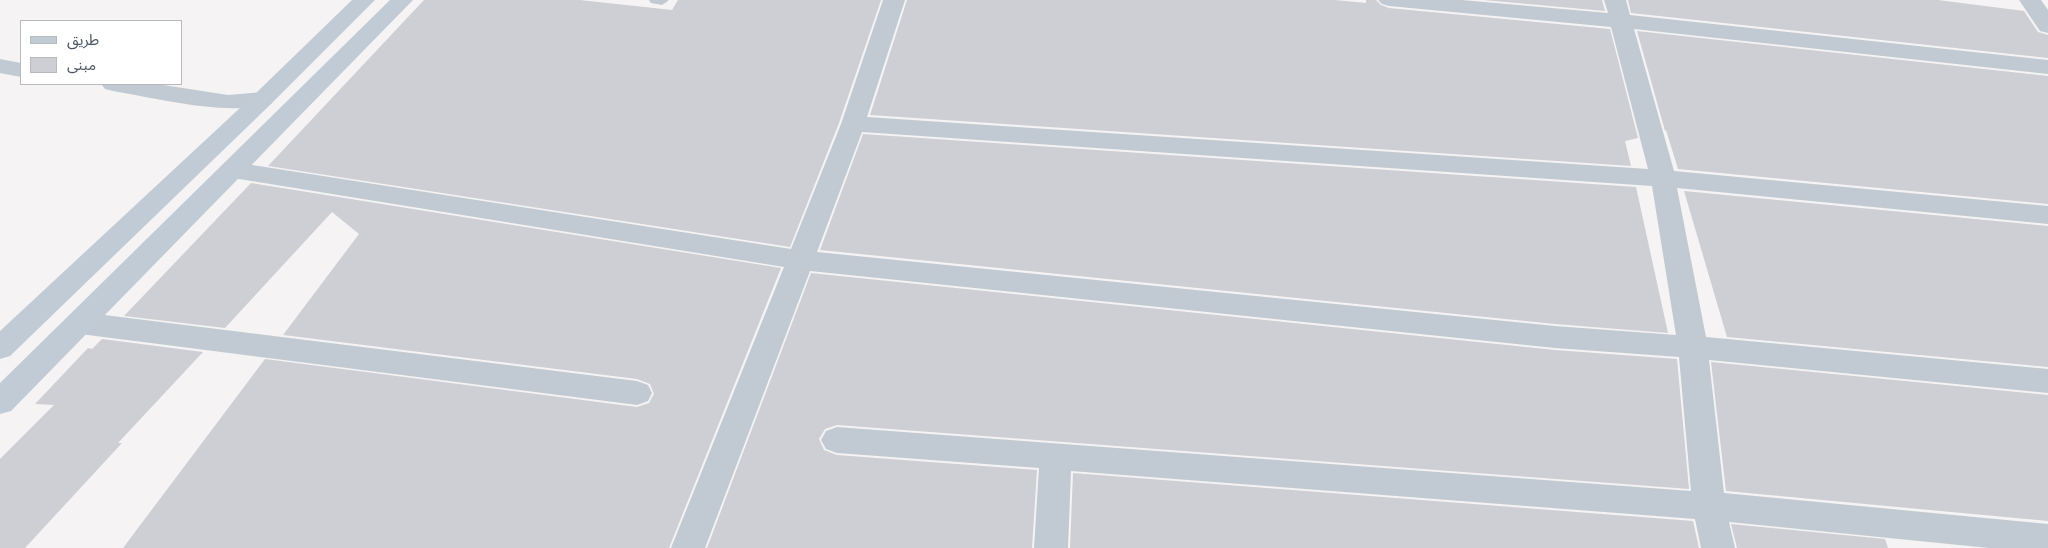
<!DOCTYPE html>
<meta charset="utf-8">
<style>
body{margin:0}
#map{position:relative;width:2048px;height:548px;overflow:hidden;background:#f5f3f3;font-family:"Nunito Sans","Noto Sans Arabic",sans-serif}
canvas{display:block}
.legend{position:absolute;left:20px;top:20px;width:162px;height:65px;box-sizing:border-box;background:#fff;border:1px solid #b7bbc0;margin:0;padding:6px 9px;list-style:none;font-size:15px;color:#4a5661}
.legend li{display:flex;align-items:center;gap:10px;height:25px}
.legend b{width:25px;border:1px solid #b7bbc0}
</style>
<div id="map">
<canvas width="2048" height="548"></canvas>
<ul class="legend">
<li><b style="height:6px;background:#c1cbd6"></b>طريق</li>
<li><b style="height:14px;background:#cdcfd5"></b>مبنى</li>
</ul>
</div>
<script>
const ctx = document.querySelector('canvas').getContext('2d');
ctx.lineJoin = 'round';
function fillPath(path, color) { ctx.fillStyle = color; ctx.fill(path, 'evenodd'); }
fillPath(new Path2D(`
 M424,0h156l92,10 6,-10h203l-42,123 -49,124 -522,-81z
 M907,0h428l31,3v-3h10l5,5 8,3 221,21 28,109 -13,3 6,25 -761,-51z
 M1483,0h119l3,11z
 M1628,0h310l86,11 14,21 10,3v23l-417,-45z
 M1637,31l411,45v128l-370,-35 -12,-39 -1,1z
 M863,134l773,53 32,146 -113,-9 -735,-74z
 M251,183l530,85 -112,280h-546l142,-189 372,48 12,-4 5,-9 -4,-10 -13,-5 -354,-44 76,-101 -27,-22 -107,116 -101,-12z
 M1684,191l364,35v141l-321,-30z
 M811,273l744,77 122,9 12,130 -852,-64 -12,4 -6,10 5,11 13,5 200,15 -5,78h-325z
 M102,339l101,13 -85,91h4l-97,105h-25v-89l54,-54 -19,-1 53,-56 4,1z
 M1711,362l337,33v126l-322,-30z
 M1073,473l620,48 6,27h-629z
 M1731,524l154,15 3,9h-151z`), '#cdcfd5');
fillPath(new Path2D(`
 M649,0h19v1l-6,4 -11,-2z`), '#c1cad2');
fillPath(new Path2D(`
 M883,0h22l-38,117 781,52 -37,-142 -222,-21 -7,-2 -4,-4h84l146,13 -4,-13h22l4,15 418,45v14l-414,-45 40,142 374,35v18l-371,-36 29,149 342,32v24l-339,-33 15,133 324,31v24h-59l-260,-26 6,26h-34l-6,-29 -624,-48 -3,77h-34l5,-80 -202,-15 -11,-4 -5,-9 5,-9 11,-4 854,64 -12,-134 -124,-9 -745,-77 -105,277h-34l113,-281 -551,-89 -9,-2 -4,-6 4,-6 9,-2 558,87 50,-125zM862,132l790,54 24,149 -121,-9 -738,-74z
 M2019,0h22l7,10v23l-8,-2z
 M0,59l21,4v14l-21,-4z
 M101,84h56l71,11 35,-3 8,2 4,5 -4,5c-47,12 -110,-5 -158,-13l-8,-2z
 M80,312l557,69 11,4 4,8 -4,8 -11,4 -557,-71 -10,-3 -4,-8 4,-8z`), '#c1cad2');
fillPath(new Path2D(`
 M352,0h23l-104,104 -261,252 -10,3v-28l255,-237z
 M390,0h23l-402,411 -11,3v-31z`), '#c1cbd6');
</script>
